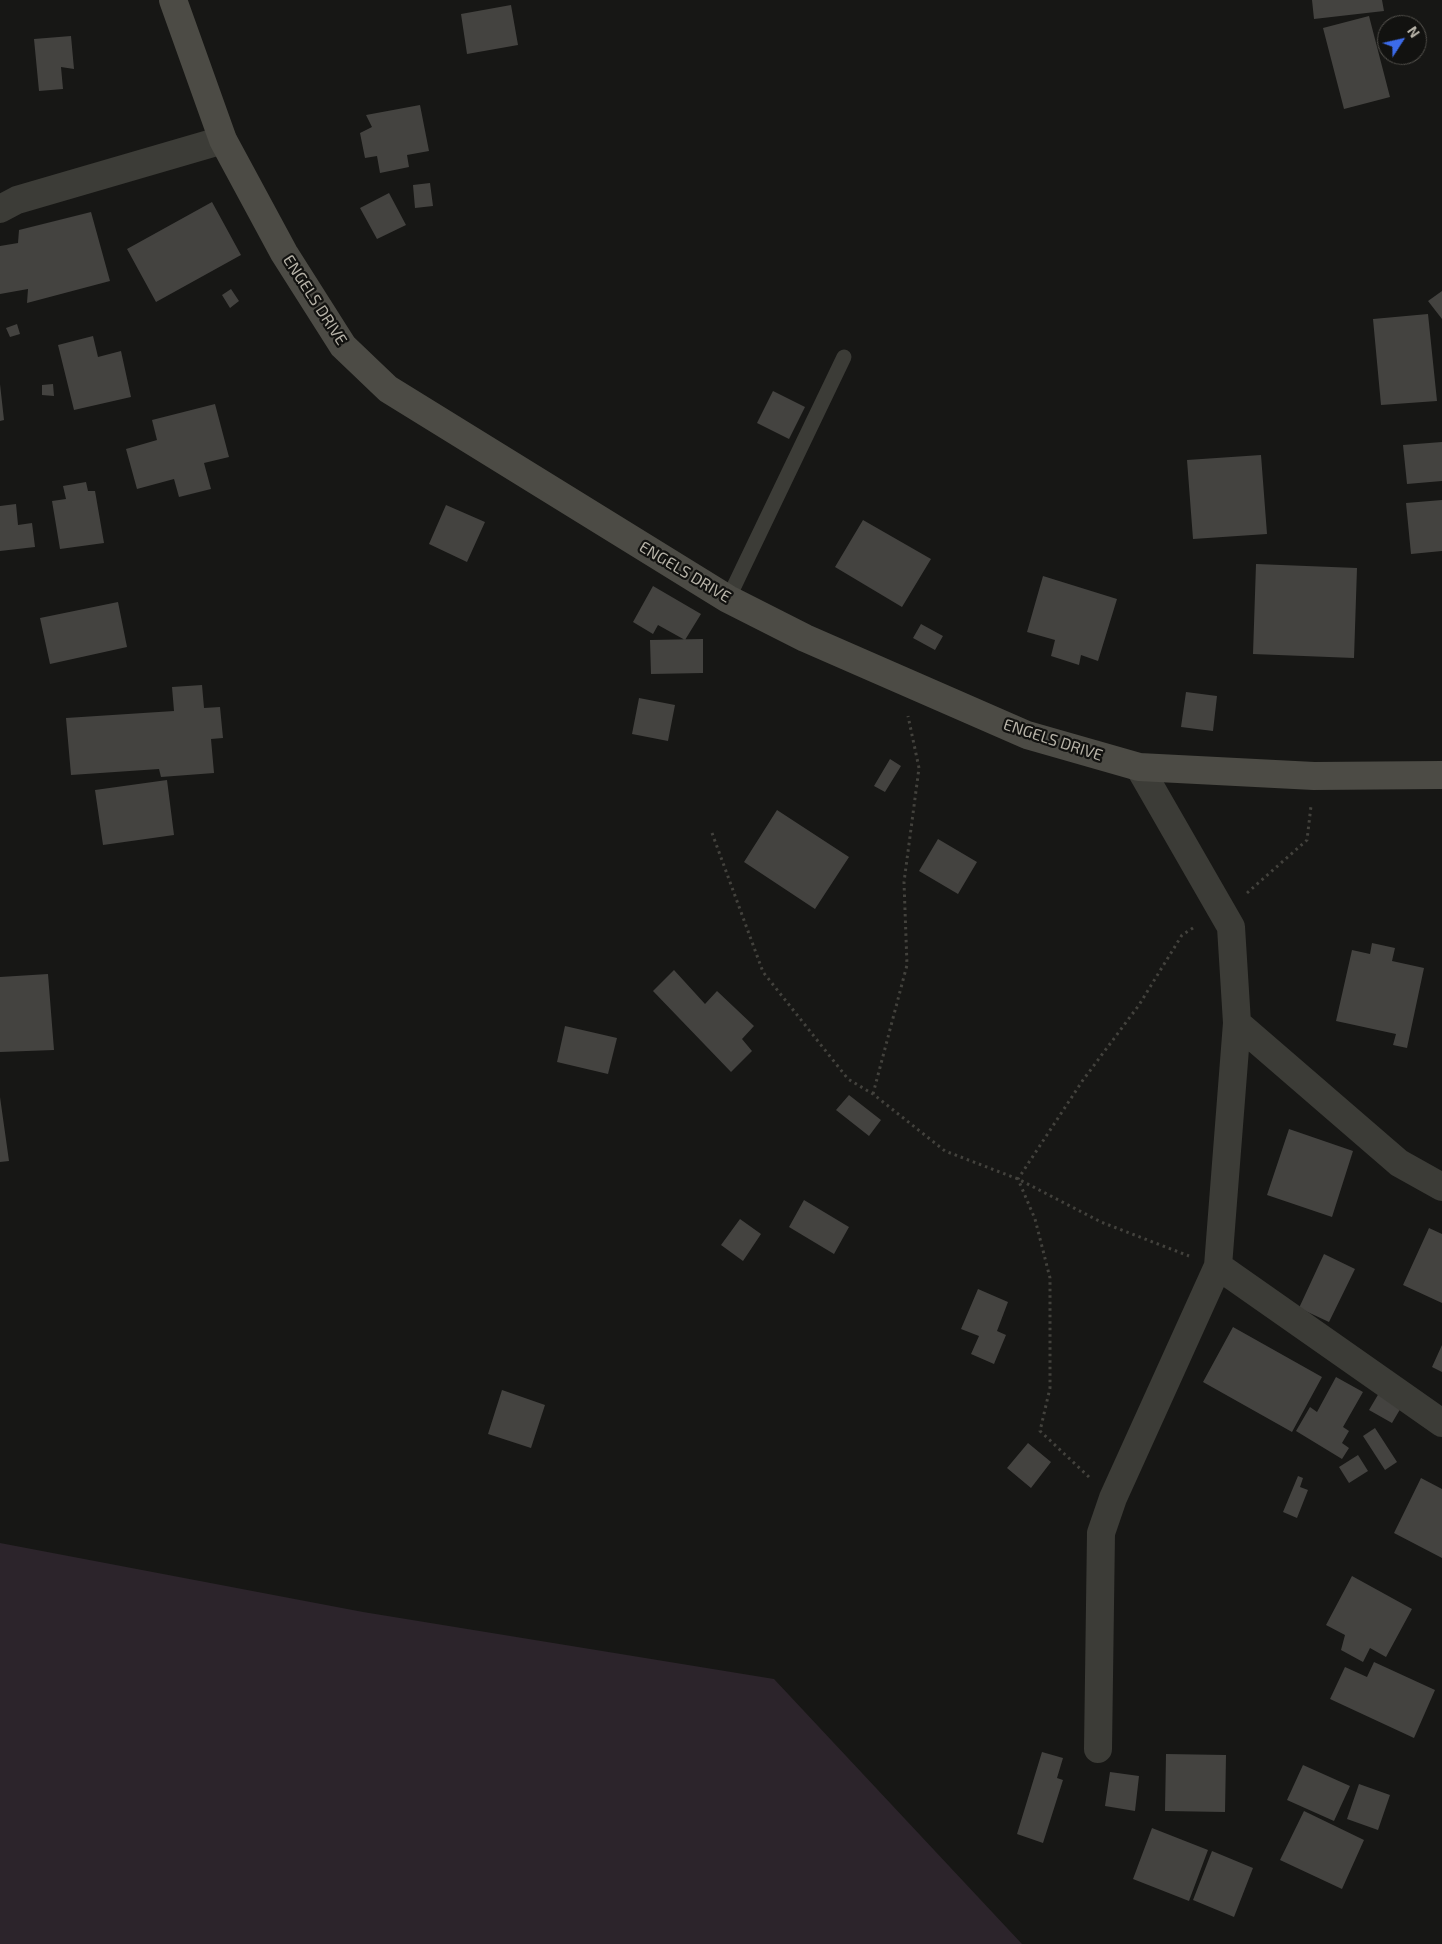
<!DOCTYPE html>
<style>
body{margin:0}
#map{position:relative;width:1442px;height:1944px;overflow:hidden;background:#171715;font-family:"Exo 2",sans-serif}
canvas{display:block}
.north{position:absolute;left:1377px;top:15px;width:50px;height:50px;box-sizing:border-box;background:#121210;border:1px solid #54524d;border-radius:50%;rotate:55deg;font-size:14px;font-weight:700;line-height:20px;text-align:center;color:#b7b3a8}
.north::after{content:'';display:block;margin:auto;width:18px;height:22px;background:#3c6be9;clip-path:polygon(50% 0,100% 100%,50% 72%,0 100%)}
</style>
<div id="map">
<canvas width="1442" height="1944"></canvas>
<div class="north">N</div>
</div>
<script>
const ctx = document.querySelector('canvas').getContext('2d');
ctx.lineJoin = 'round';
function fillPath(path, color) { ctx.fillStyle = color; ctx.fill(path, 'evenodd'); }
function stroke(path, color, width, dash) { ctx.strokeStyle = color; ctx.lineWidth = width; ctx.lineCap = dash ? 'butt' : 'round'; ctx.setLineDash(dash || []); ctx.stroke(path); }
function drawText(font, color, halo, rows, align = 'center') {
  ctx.font = font + ' "Exo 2",sans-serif'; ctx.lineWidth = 4.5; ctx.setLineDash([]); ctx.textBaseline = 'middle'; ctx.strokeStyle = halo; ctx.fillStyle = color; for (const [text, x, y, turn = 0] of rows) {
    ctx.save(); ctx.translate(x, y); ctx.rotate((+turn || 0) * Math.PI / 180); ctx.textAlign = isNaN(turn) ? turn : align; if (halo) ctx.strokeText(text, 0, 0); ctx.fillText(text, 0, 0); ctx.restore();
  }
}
fillPath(new Path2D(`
 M0,1543l363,69 411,67 248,265h-1022z`), '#2c242b');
fillPath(new Path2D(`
 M1312,0h70l2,11 -70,8z
 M511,5l7,40 -51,9 -6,-40z
 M1369,16l21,81 -46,12 -21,-81z
 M71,36l3,33 -13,-2 2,22 -24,2 -5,-52z
 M420,105l9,46 -22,4 2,12 -29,6 -3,-17 -12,2 -5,-25 12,-6 -6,-12z
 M430,183l3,23 -18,2 -2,-23z
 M389,193l17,32 -29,14 -17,-31z
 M212,202l29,53 -85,47 -29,-53z
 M91,212l19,69 -83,22 1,-14 -28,5v-48l18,-3 1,-13z
 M231,289l8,12 -9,7 -8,-13z
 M1442,291v28l-14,-18z
 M1428,314l9,87 -56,4 -8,-86z
 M17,324l3,10 -10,3 -4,-9z
 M93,336l5,21 23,-6 10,46 -57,13 -16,-65z
 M0,384l4,36 -4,1z
 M53,384l1,12 -12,-1v-10z
 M773,391l32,16 -16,32 -32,-16z
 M215,404l14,53 -25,6 7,26 -32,8 -5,-18 -37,10 -11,-40 31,-9 -5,-20z
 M1442,442v39l-35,3 -4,-39z
 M1261,455l6,79 -74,5 -6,-79z
 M86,482l2,9h7l9,52 -44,6 -8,-48 14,-2 -3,-13z
 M1442,500v51l-31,3 -5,-51z
 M16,504l2,21 14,-2 3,24 -35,4v-45z
 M446,505l39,17 -18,40 -38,-18z
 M863,520l68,39 -29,48 -67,-40z
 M1256,564l101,4 -3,90 -101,-4z
 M1043,576l74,23 -19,62 -17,-6 -2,10 -28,-9 4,-16 -28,-8z
 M653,586l48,28 -16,26 -27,-15 -5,9 -20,-12z
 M118,602l9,45 -77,17 -10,-46z
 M921,624l22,12 -8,14 -22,-12z
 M703,639v34l-52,1 -1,-34z
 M202,685l2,23 16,-1 3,31 -12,1 3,34 -53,4 -2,-8 -88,6 -5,-57 108,-7 -2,-24z
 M1186,692l31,4 -4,35 -32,-4z
 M639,698l36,7 -7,36 -36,-7z
 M890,759l11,7 -16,26 -11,-6z
 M167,780l7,55 -71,10 -8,-55z
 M777,810l72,47 -34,52 -71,-47z
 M938,839l39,23 -19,32 -39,-23z
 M1372,943l23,5 -3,13 32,7 -17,80 -14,-3 3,-11 -60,-13 16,-71 18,4z
 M674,970l31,34 12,-13 37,35 -12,13 10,12 -21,21 -78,-81z
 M48,974l6,76 -54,2v-75z
 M565,1026l52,12 -9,36 -51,-12z
 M849,1095l32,25 -12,16 -33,-26z
 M0,1097l9,64 -9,1z
 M1289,1129l64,22 -21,66 -65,-22z
 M804,1200l45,27 -15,27 -45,-27z
 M740,1219l21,15 -18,27 -22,-16z
 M1429,1228l13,6v69l-39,-18z
 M1324,1254l31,15 -26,53 -30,-14z
 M978,1289l30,13 -11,29 9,4 -12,29 -23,-10 8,-18 -18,-7z
 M1233,1327l89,50 -30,55 -89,-50z
 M1442,1345v27l-10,-5z
 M1336,1377l27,15 -20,35 6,4 -7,12 7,5 -7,11 -46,-28 14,-24 7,5z
 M502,1390l43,15 -14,43 -43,-14z
 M1379,1393l23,13 -10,17 -23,-13z
 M1375,1428l22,34 -12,8 -22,-34z
 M1028,1443l23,19 -20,26 -24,-20z
 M1358,1455l10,16 -19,12 -10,-16z
 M1298,1476l5,2 -3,9 8,3 -11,28 -14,-6z
 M1421,1478l21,11v69l-48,-25z
 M1352,1576l60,33 -26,48 -16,-9 -7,14 -22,-12 4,-15 -19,-10z
 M1374,1662l61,28 -21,48 -84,-39 15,-32 22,10z
 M1042,1752l21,6 -6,20 6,2 -20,63 -26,-9z
 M1166,1754l60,1 -1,57 -60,-1z
 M1303,1765l47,21 -16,35 -47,-21z
 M1110,1772l29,4 -4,35 -30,-5z
 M1359,1784l31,11 -12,35 -31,-11z
 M1304,1811l60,29 -22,49 -62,-29z
 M1152,1828l56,22 -19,51 -56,-22z
 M1212,1851l41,17 -19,49 -41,-17z`), '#444340');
stroke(new Path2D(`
 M712,833l51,139 85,107 25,15 72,57 73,28 83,43 88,34
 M1247,893l60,-53 4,-34
 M873,1094l34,-129 -3,-83 15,-114 -11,-52
 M1089,1477l-49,-46 10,-43v-110l-15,-59 -17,-40 65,-99 56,-75 43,-70 14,-9`), '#43423d', 3, [2.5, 4]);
stroke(new Path2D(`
 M728,599l116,-242`), '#3c3c37', 15);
stroke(new Path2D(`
 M0,209l17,-9 206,-60
 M1237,1023l162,140 43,24
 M1218,1266l224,157
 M1098,1749l3,-216 12,-35 105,-232 19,-243 -6,-96 -92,-160`), '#3c3c37', 28);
stroke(new Path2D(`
 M173,0l50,140 61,113 59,93 45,43 340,210 77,39 222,97 112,32 175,9 128,-1`), '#4c4b45', 28);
drawText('16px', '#b7b3a8', '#121210', [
 ["ENGELS DRIVE",315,300,57],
 ["ENGELS DRIVE",685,572,31],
 ["ENGELS DRIVE",1053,740,18]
]);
</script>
